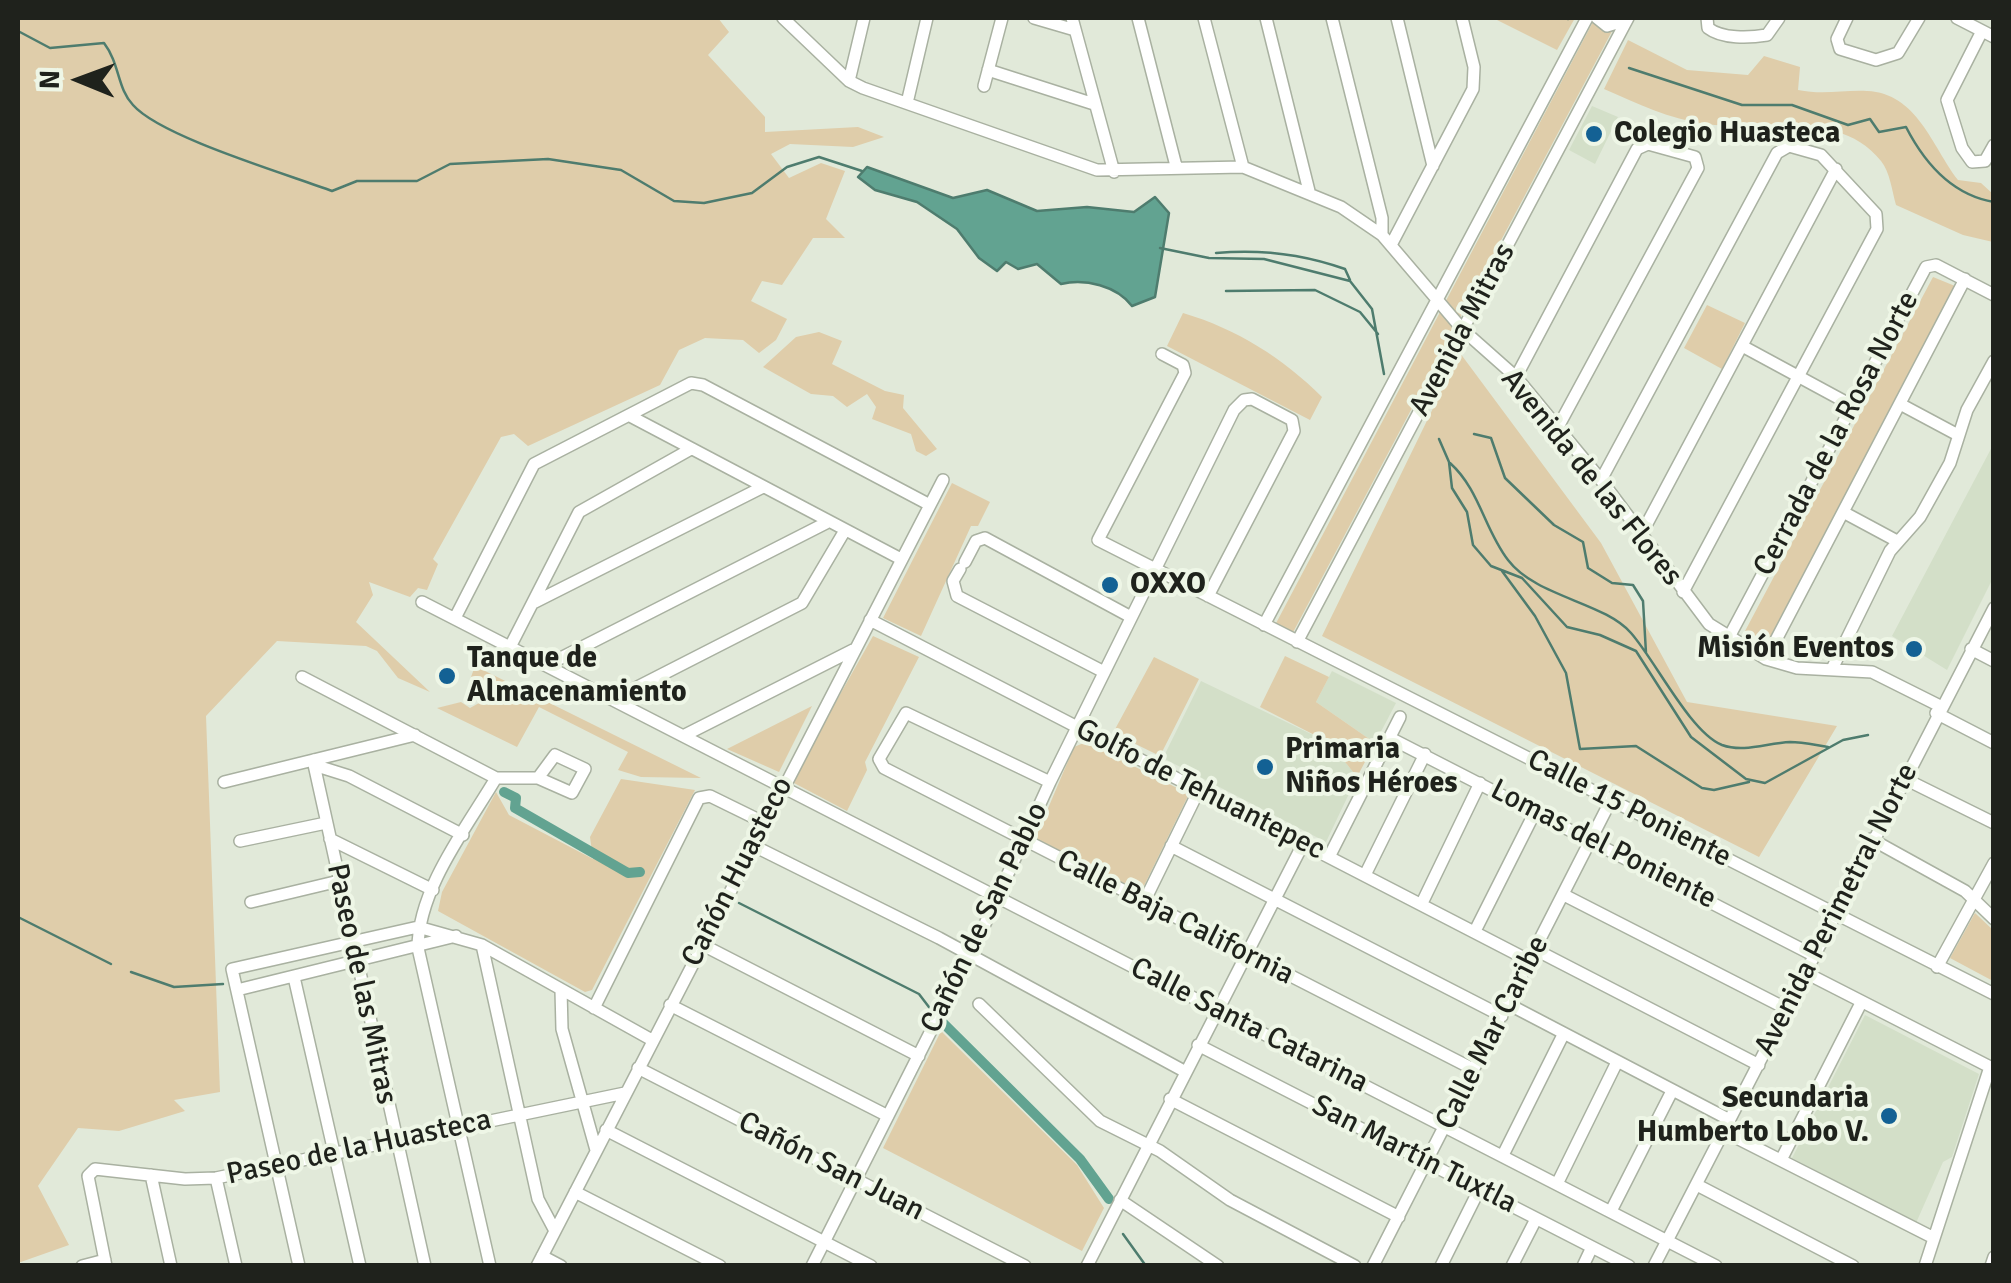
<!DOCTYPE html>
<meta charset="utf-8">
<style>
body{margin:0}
#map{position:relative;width:2011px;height:1283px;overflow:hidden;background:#e1e9d9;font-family:Signika,sans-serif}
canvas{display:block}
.frame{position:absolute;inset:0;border:20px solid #1f221c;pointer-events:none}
.north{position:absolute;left:30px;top:30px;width:100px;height:100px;-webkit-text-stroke:8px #eef6e6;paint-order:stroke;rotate:271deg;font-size:28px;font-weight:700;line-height:40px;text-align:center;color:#1f221c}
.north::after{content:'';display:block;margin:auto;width:35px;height:45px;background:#1f221c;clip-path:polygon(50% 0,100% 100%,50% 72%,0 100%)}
</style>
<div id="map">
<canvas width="2011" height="1283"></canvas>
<div class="frame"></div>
<div class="north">N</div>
</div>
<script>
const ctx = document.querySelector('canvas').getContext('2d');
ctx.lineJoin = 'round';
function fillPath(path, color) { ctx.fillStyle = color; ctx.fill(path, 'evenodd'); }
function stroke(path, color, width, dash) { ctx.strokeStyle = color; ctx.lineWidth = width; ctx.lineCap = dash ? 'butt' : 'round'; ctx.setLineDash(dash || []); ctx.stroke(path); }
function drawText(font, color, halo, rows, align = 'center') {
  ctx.font = font + ' Signika,sans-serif'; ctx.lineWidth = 8; ctx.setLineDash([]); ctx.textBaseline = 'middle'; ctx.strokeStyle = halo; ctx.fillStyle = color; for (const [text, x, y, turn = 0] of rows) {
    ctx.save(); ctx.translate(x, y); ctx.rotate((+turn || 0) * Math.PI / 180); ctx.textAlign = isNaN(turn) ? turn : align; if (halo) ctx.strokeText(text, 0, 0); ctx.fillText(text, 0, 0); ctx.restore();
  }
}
fillPath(new Path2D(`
 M1592,106l26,11 -23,47 -26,-14z
 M1993,445v133l-46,92 -55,-34z
 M1332,671l64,32 -21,40 -59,-41z
 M1201,681l129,62 27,34 -31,65 -163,-84z
 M1865,1015l114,59 -27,83 -9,5 -27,61 -124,-65z`), '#d3dfc8');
fillPath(new Path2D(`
 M18,18h700l11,14 -21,23 57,62v15l93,-5 26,10 -31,10 -63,-3 -19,10 18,24 32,-15 24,8 -19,48 19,19h-32l-31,47 -20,-4 -11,20 36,18 -11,21 -17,13 -16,-13 -38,-2 -26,12 -19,35 -132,61 -14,-12 -13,3 -68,122 5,5 -11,26 -9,-2 -8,9 -41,-15 4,13 -17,27 74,70 -32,-14 -21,-27 -11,-5 -89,-5 -71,75 14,376 -46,8 11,11 -66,20 -41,-3 -40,58 31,59 -51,18z
 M1493,18h82l-18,32z
 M1595,18h24l-329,620 -17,-9z
 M1628,40l59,30 61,5 16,-19 36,11 -2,23c25,5 44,0 69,1 50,2 65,55 91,89l23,3 12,11v48l-30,-7 -67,-30c-4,-14 -6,-33 -15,-44 -41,-52 -116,-29 -175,-37 -37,-5 -68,-20 -102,-35z
 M1933,277l22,9 -188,358 -23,-11z
 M1707,305l38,18 -23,46 -38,-21z
 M1183,313c54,16 100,45 139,84l-12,23 -143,-74z
 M819,332l23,9 -10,23 53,27 19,4 -1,13 34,41 -11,7 -10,-5 -5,-17 -39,-15 4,-12 -9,-13 -20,13 -14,-11 -22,-2 -48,-27 33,-30z
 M1460,353l141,190 86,159 150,24 -78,131 -437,-221z
 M952,483l38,19 -12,24h-7l-50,110 -38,-18z
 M873,636l46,21 -54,105 2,8 -20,41 -53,-28v-7z
 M1285,656l44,21 -13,25 59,41 -18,34 -27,-34 -70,-36z
 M1154,657l45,22 -39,77 -47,-23z
 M475,666l226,112 -60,-1 -23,-7 10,-18 -89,-45 -22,40 -80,-39 24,-6 9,6 9,-5 10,2 6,-15 -24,-13z
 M812,706l-33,66 -52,-23z
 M1086,742l103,52 -48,98 -106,-53 39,-92z
 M621,779l74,11 -103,200 -7,2 -147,-81 4,-19 54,-100 13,23 84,44 -3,-22z
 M1975,913l18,17v51l-43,-23z
 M941,1031l136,134 27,43 -22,43 -199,-103z`), '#dfcdaa');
const water = new Path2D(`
 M867,167l86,31 34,-8 50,21 50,-4 47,5 21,-15 14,16 -14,84 -23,9c-15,-20 -47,-28 -71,-22l-24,-20 -19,5 -12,-7 -9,9 -18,-13 -22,-29 -40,-27 -42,-12 -17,-13z`);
fillPath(water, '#62a391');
stroke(water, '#4e7c6e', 2.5);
stroke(new Path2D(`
 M1567,18l1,1
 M18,31l32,17 54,-5c16,21 13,45 29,62 28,32 154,69 199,86l25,-10h60l33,-17 98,-5 73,11 53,31 30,2 48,-10 35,-26 32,-10 43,14
 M1629,68l113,37h50l56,20 22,-6 9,13 27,-5c18,35 46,68 88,75
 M1160,248l49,10 55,1 86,22 22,28 12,65
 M1216,253c44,-4 87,1 129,16l5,11
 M1226,291l89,-1 45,22 18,22
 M1474,434l17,4 14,40 49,47 29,17 5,26 24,15 21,2 10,16 3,52
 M1439,439l10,23 3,26 15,24 6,33 18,21 31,12 45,49 33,8 36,16 55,86 55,42 19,4 78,-43 25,-5
 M1450,463c30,27 34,66 58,97 28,37 96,42 123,73 24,27 59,99 91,112 22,8 45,-2 68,-3 12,0 25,3 38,5
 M1502,571l33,45 31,57 14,76 56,-3 66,42 12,2 35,-8
 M739,903l180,91 16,21
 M18,917l93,47
 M131,972l43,15 49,-3
 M1123,1234l23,32`), '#4e7c6e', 2.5);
stroke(new Path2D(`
 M504,792l12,6 -1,10 113,65 12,-1
 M938,1018l142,141 29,40`), '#62a391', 10);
const minor = new Path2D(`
 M783,18l66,63 14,7 234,82 146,-3 98,40 41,28 81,95 53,47 85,103 108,144 57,35 31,9 75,4 68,34
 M1034,18l41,12
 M1072,18l42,154
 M1138,18l38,148
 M1204,18l39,149
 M1266,18l43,173
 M1332,18l50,200v17
 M1397,18l36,148
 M1597,18l10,8 20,-6
 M1707,18l1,10c14,11 41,10 59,7l12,-17
 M1847,18l-10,21 3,10 36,11 22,-7 21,-35
 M1957,18l37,19
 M1982,31l-35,69 15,48 10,14 13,-1 9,-16
 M988,70l106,34
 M849,81l15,-63
 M984,86l18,-68
 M907,103l20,-85
 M1391,245l82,-156 1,-22 -12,-49
 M1744,347l109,59
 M1162,354l21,11 2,8 -87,167 896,454
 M1516,377l121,-228 11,-5 47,13 3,11 -140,259
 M1900,404l58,31
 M630,416l271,143
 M1601,480l176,-327 12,-7 32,9 55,59 1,15 -194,363
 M1843,512l54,29
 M1642,533l194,-364
 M965,562l11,-21 9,-3 146,79
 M960,569l-7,12 4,15 147,76
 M422,602l1294,664
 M535,602l228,-115
 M455,618l79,-154 157,-81 12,2 227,120
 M870,620l660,341
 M1264,625l323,-607
 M1728,639l198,-372 10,-2 58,30
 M1297,642l331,-624
 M511,645l68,-133 112,-63
 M1971,649l23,12
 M1766,659l199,-380
 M549,664l277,-141
 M1832,669l58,-118 30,-34 30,-54 17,-53 27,-49
 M302,677l194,101
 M616,698l186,-95 42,-71
 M1936,713l58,30
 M685,735l168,-85
 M1390,738l425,218
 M555,755l30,14 -13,24 -34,-15z
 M313,760l112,506
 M314,765l35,11 114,59
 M496,778h42
 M1903,778l91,45
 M224,782l191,-47
 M1050,782l-144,-69 -27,46 5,9 589,301
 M330,839l103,51
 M1871,839l94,52 29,28
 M240,841l86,-18
 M752,845l187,93 245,133
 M1171,846l331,170
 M1329,857l71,-140
 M1365,875l60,-121
 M1564,895l223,114
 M1145,900l53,-108
 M251,902l88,-21
 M1422,903l58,-120
 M1475,931l60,-119
 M701,944l218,112
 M482,945l56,254 17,32
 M1536,950l223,115
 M1937,967l57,-104
 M1806,973l188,96
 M294,977l66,289
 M237,990l219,-54
 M561,990l1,39 34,121
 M979,1004l121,117 60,30 70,49 125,66
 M1508,1004l222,116
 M670,1005l218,111
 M594,1008l105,-210 11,-2 53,26
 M1198,1045l431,221
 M638,1068l387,198
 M1170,1099l229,118
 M606,1130l265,136
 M1725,1132l209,106
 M1503,1155l60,-120
 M1781,1160l80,-157
 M151,1175l20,91
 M216,1178l20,88
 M1558,1182l59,-120
 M1697,1185l156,81
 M575,1192l145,74
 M1120,1200l98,66
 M1611,1211l61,-120
 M542,1256l19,10
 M82,1266l23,-6
 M106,1266l-18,-90 7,-7 90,10 31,-1 409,-85
 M299,1266l-67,-297 186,-42 64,18 170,95
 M490,1266l-72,-318c0,-59 49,-121 78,-170
 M537,1266l406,-786
 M812,1266l172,-340 66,-144 184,-372 10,-10 8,-1 40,21 2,11 -86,165
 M1087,1266l216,-422
 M1373,1266l238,-466
 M1441,1266l38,-76
 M1512,1266l24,-47
 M1583,1266l9,-19
 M1654,1266l340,-658
 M1925,1266l65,-199
 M1991,1266l3,-9`);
stroke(minor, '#a9b1a1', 14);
stroke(minor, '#fff', 11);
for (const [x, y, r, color] of [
 [1594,134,10,"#136194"],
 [1110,585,10,"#136194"],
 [1914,649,10,"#136194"],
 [447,676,10,"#136194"],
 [1265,767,10,"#136194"],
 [1889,1116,10,"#136194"]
]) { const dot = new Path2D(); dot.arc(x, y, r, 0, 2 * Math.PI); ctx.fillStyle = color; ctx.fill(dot); stroke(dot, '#eef6e6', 4); }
drawText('bold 30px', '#1f221c', '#eef6e6', [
 ["Colegio Huasteca",1614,134],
 ["OXXO",1130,585],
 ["Misión Eventos",1894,649,"right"],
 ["Tanque de",467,659],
 ["Almacenamiento",467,693],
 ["Primaria",1285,750],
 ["Niños Héroes",1285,784],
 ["Secundaria",1869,1099,"right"],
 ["Humberto Lobo V.",1869,1133,"right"]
], 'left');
drawText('30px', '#1f221c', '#eef6e6', [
 ["Avenida Mitras",1463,330,-62],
 ["Cerrada de la Rosa Norte",1837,434,-62],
 ["Avenida de las Flores",1591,478,51],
 ["Golfo de Tehuantepec",1200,790,27],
 ["Calle 15 Poniente",1629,809,27],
 ["Lomas del Poniente",1603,845,27],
 ["Cañón Huasteco",738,872,-63],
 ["Avenida Perimetral Norte",1837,910,-63],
 ["Cañón de San Pablo",985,918,-64],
 ["Calle Baja California",1175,918,27],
 ["Paseo de las Mitras",361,984,78],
 ["Calle Santa Catarina",1249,1026,27],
 ["Calle Mar Caribe",1493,1033,-63],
 ["Paseo de la Huasteca",359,1148,-12],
 ["San Martín Tuxtla",1414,1155,27],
 ["Cañón San Juan",831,1167,27]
]);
</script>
